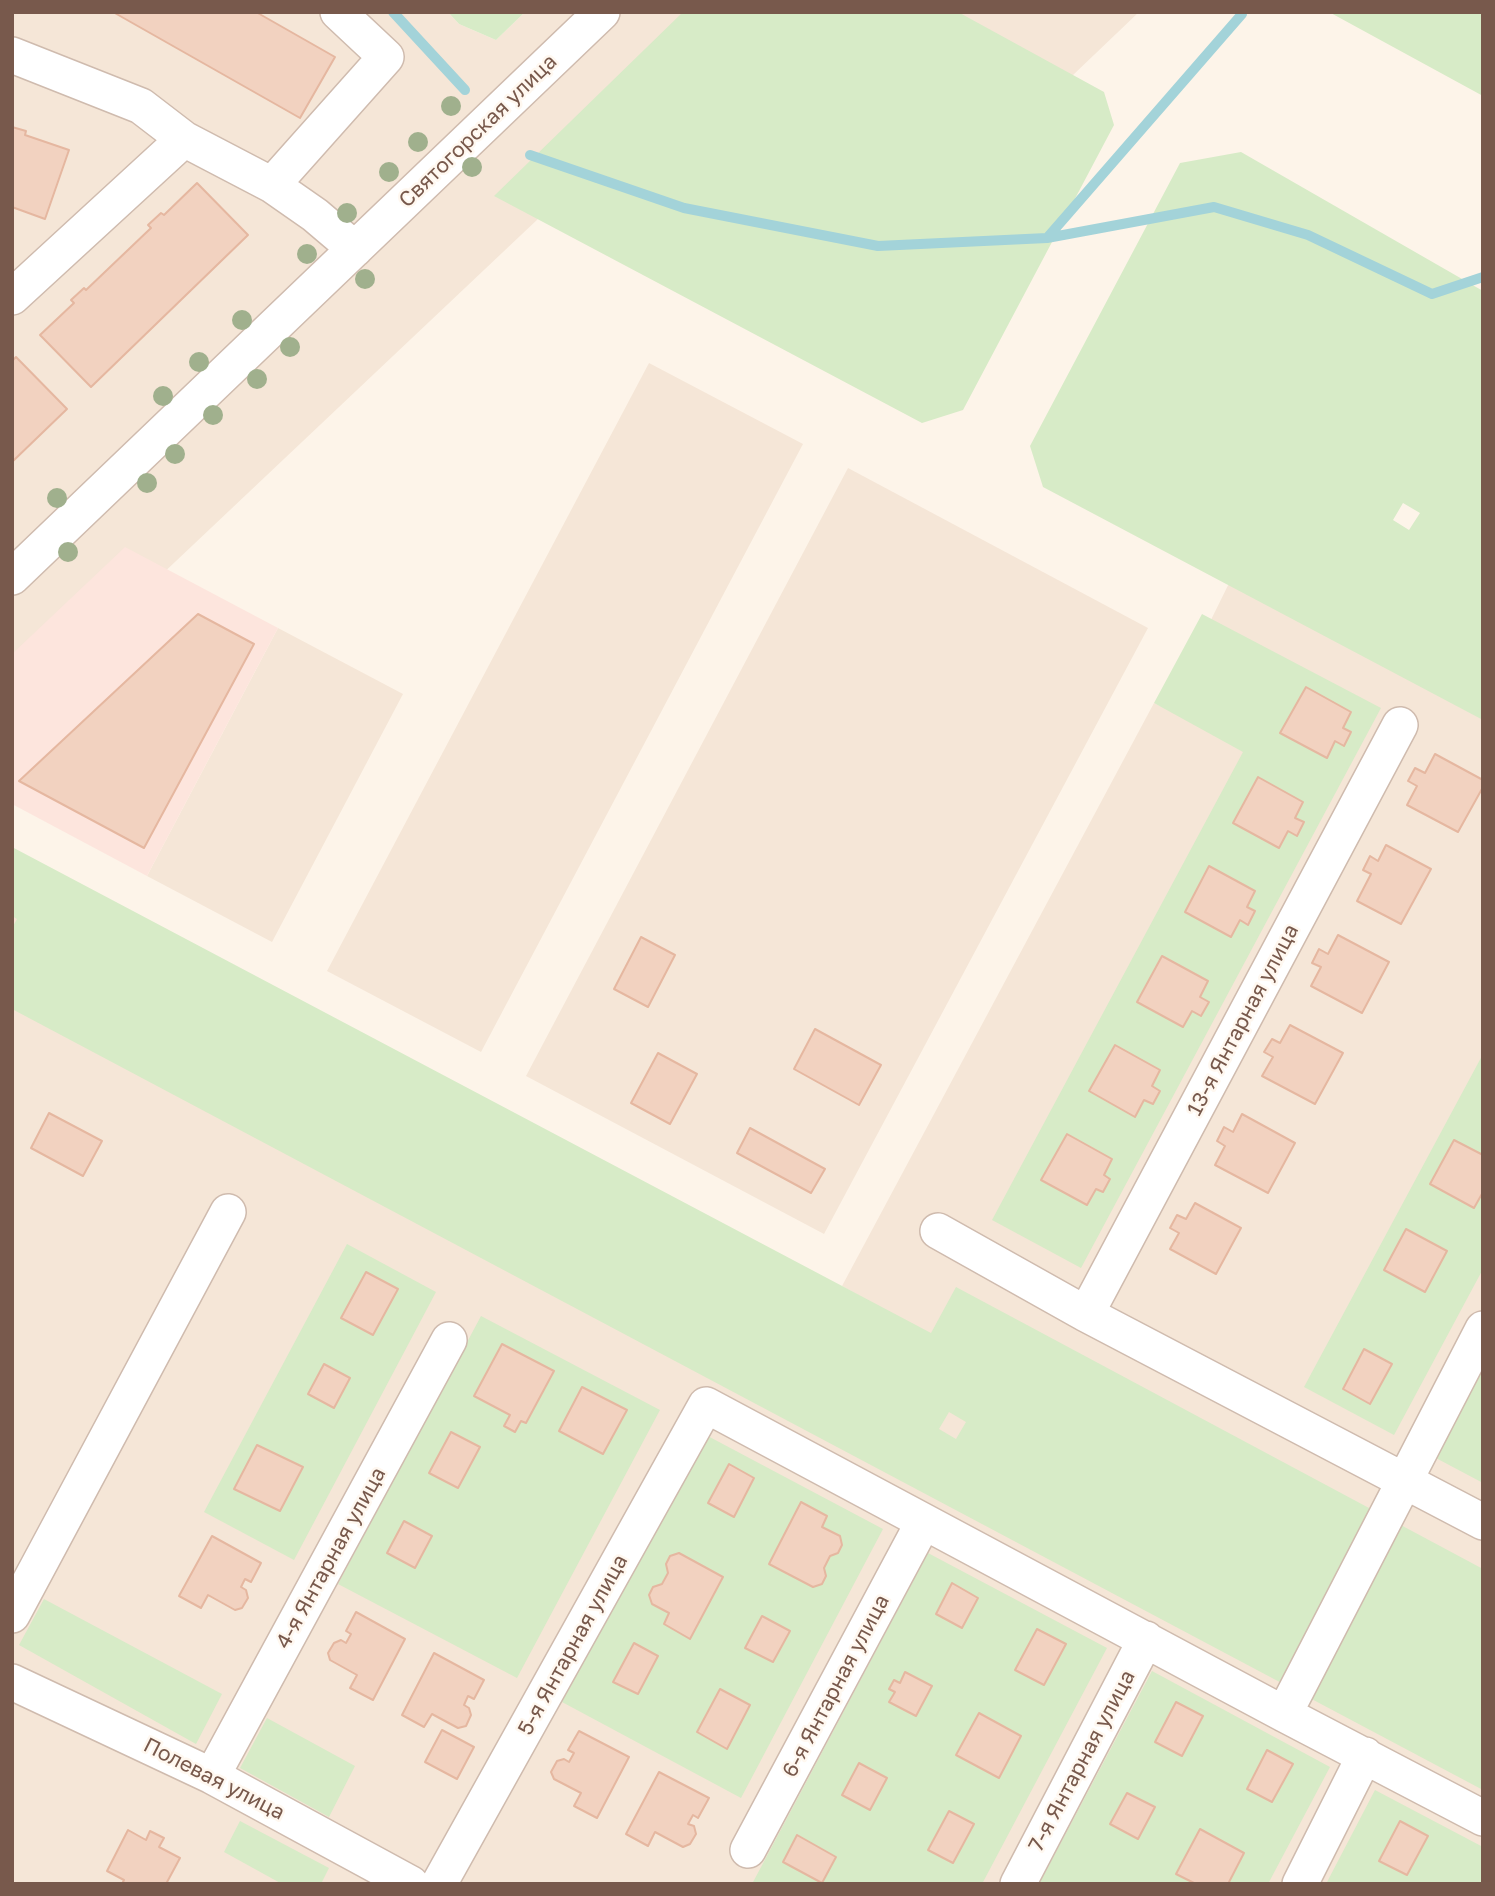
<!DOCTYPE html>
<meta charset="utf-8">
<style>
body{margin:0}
#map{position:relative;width:1495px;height:1896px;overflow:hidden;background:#fdf4e9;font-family:"Golos Text",sans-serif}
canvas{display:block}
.frame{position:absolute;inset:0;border:14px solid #78594c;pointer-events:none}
</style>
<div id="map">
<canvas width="1495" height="1896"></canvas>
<div class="frame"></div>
</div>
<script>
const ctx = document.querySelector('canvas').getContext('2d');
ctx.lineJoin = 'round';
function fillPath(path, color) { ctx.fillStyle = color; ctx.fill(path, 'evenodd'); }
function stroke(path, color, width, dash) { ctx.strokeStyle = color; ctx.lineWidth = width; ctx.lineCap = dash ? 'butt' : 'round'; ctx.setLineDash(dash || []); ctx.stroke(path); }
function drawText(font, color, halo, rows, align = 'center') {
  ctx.font = font + ' "Golos Text",sans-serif'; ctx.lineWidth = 5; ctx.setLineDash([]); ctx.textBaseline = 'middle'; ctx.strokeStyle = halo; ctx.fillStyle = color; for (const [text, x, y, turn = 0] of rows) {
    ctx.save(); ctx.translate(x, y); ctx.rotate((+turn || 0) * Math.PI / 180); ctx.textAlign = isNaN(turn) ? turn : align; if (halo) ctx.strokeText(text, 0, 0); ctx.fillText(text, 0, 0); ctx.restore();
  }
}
fillPath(new Path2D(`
 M12,12h436l11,12 37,16 29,-28h614l-198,189 -239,-137 -690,652z
 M649,363l154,81 -322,608 -154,-81z
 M848,468l300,160 -324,606 -298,-158z
 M1241,559l242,124v1201h-1471v-1018l860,437 -30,-17 312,-583 13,6z
 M278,628l125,66 -131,248 -125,-66z`), '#f5e6d7');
fillPath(new Path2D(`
 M125,547l153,81 -131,248 -135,-72v-150z`), '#fde5dd');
fillPath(new Path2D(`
 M448,12l20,2 1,-2h56l-29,28 -37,-16z
 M683,12h275l146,80 10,33 -151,285 -41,13 -428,-227z
 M1329,12h154v84z
 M1241,152l242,139v429l-440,-233 -13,-41 150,-283zM1403,503l17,10 -11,17 -16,-10z
 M1202,614l179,94 -300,560 -89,-48 251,-468 -89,-49z
 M12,847l919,486 25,-46 527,282v221l-1471,-781v-81l5,-9 -5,-3zM949,1412l17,10 -10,17 -17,-10z
 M1483,1054v215l-89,166 -90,-48z
 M347,1244l89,48 -142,268 -90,-48z
 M481,1316l179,94 -143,268 -179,-94z
 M1483,1365v118l-49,-26z
 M704,1434l179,95 -142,269 -179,-96z
 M928,1553l179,95 -125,236h-230z
 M44,1599l178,95 -26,50 -177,-99z
 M1152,1671l178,96 -62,117h-229z
 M267,1718l88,48 -26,51 -89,-49z
 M1375,1790l108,57v37h-157z
 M240,1821l89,47 -8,16h-39l-58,-32z`), '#d7ebc7');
stroke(new Path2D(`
 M393,12l72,78
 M530,155l154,53 194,38 169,-8 167,-31 94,28 124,59 51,-17
 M1047,238l195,-224`), '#a3d3d9', 10);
const building = new Path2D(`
 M113,12h143l79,45 -35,61z
 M12,127l14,4 -1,4 44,15 -24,69 -33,-12z
 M197,183l51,52 -157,152 -51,-52 34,-32 -3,-3 13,-12 2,2 65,-62 -3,-3 13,-12 3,2z
 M16,357l51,52 -55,53v-101z
 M198,614l56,30 -110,204 -125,-67z
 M1306,687l45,25 -8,16 8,4 -7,14 -9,-5 -8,17 -47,-25z
 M1435,754l48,26v7l-25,45 -51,-27 10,-19 -9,-5 7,-13 10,5z
 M1258,777l45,25 -8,16 9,4 -7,14 -9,-5 -9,17 -46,-25z
 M1386,845l45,24 -30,55 -44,-23 14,-27 -8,-4 7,-14 8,5z
 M1209,866l46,25 -8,16 8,4 -7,14 -8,-5 -9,17 -46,-25z
 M1338,935l51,27 -27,51 -51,-27 10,-19 -9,-4 7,-14 9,5z
 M641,937l34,18 -27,52 -34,-18z
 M1162,956l46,25 -8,16 9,5 -8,14 -9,-5 -9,16 -46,-25z
 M1290,1025l53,28 -28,51 -53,-28 11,-19 -9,-5 8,-13 8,4z
 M815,1029l66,36 -22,40 -65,-36z
 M1115,1045l45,25 -8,16 8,5 -7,13 -9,-4 -9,17 -46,-26z
 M658,1053l39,21 -27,50 -39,-21z
 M49,1113l53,28 -19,35 -52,-28z
 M1242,1114l53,29 -27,50 -53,-28 10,-19 -8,-5 7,-14 9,5z
 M750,1128l75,41 -14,24 -74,-40z
 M1067,1134l45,25 -8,16 6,4 -7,13 -7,-3 -9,16 -46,-25z
 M1454,1140l29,15v37l-9,16 -44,-24z
 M1195,1203l46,25 -25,46 -46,-25 9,-16 -9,-5 7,-13 9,4z
 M1406,1229l41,22 -22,41 -41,-22z
 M366,1272l32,17 -25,46 -32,-17z
 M502,1344l52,27 -28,52 -5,-2 -6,11 -11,-6 6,-11 -36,-19z
 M1364,1349l28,15 -22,40 -27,-15z
 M324,1364l26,14 -16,30 -26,-14z
 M582,1387l45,23 -24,44 -44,-23z
 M451,1432l29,15 -22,41 -29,-15z
 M257,1445l46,22 -23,44 -46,-22z
 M729,1464l25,14 -20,39 -26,-14z
 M801,1502l26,14 -5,11 18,9 2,9 -4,8 -8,3 -6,12 2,8 -4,8 -9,3 -44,-23z
 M404,1521l28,15 -17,32 -28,-15z
 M212,1536l49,27 -10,19 -6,-3 -4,8 5,3 2,8 -6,10 -7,2 -27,-15 -7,13 -22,-12z
 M679,1553l44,24 -33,62 -26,-15 5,-11 -17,-9 -3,-9 4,-8 9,-3 6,-11 -2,-9 4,-8z
 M952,1583l26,15 -16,30 -26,-14z
 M356,1612l49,27 -32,61 -23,-12 7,-13 -27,-15 -2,-7 6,-10 7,-3 5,3 5,-9 -5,-3z
 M762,1616l28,15 -17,31 -28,-14z
 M1037,1629l29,15 -22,41 -29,-15z
 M634,1643l24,13 -20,38 -25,-12z
 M434,1653l50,27 -10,19 -6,-3 -4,9 5,3 2,7 -5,11 -8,2 -26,-14 -8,13 -22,-12z
 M905,1672l27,14 -16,30 -27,-14 6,-10 -6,-3 5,-9 6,3z
 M720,1689l30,16 -23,44 -30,-17z
 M1176,1702l27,14 -21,40 -27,-14z
 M979,1713l42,23 -22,42 -43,-23z
 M442,1730l32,17 -17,32 -32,-17z
 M579,1731l50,26 -32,61 -23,-12 7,-13 -27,-14 -3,-7 6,-11 7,-2 5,3 5,-9 -6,-3z
 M1267,1750l26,14 -21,38 -25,-13z
 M859,1763l28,15 -17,32 -28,-15z
 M659,1772l50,26 -11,20 -5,-3 -5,9 6,2 2,8 -6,10 -7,3 -28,-15 -7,14 -22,-12z
 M1127,1793l28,14 -17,32 -28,-15z
 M949,1811l25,13 -21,39 -25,-13z
 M1400,1821l28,15 -21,39 -28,-14z
 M1200,1829l44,24 -16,31h-32l-20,-10z
 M128,1830l18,10 4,-9 14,7 -5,9 21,11 -14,26h-44l2,-4 -17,-9z
 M797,1835l39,22 -14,26 -39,-21z`);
fillPath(building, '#f2d2c0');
stroke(building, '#e5b7a0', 2);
const minor = new Path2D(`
 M12,55l129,51 43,33 88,46 43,30 40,34
 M272,185l114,-128 -48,-45
 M12,297l172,-158
 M12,577l590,-565
 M938,1231l148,83 397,208
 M1086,1314l314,-589
 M12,1615l216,-403
 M12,1682l200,94 199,108
 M1284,1714l199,-385
 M212,1776l237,-436
 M748,1850l175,-327
 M439,1884l267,-479 578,309 199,104
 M1018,1884l128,-245
 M1300,1884l65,-129`);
stroke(minor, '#cfbbae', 38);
stroke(minor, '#fff', 35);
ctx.fillStyle = '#a0b08d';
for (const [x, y] of [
 [451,106],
 [418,142],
 [472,167],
 [389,172],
 [347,213],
 [307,254],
 [365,279],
 [242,320],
 [290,347],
 [199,362],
 [257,379],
 [163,396],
 [213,415],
 [175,454],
 [147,483],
 [57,498],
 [68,552]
]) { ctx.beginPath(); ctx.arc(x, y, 10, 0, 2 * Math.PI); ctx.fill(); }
drawText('21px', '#78594c', '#fff8f0', [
 ["Святогорская улица",478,131,-44],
 ["13-я Янтарная улица",1243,1020,-62],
 ["4-я Янтарная улица",331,1558,-61],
 ["5-я Янтарная улица",573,1645,-61],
 ["6-я Янтарная улица",836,1686,-62],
 ["7-я Янтарная улица",1082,1761,-62],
 ["Полевая улица",214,1779,27]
]);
</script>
